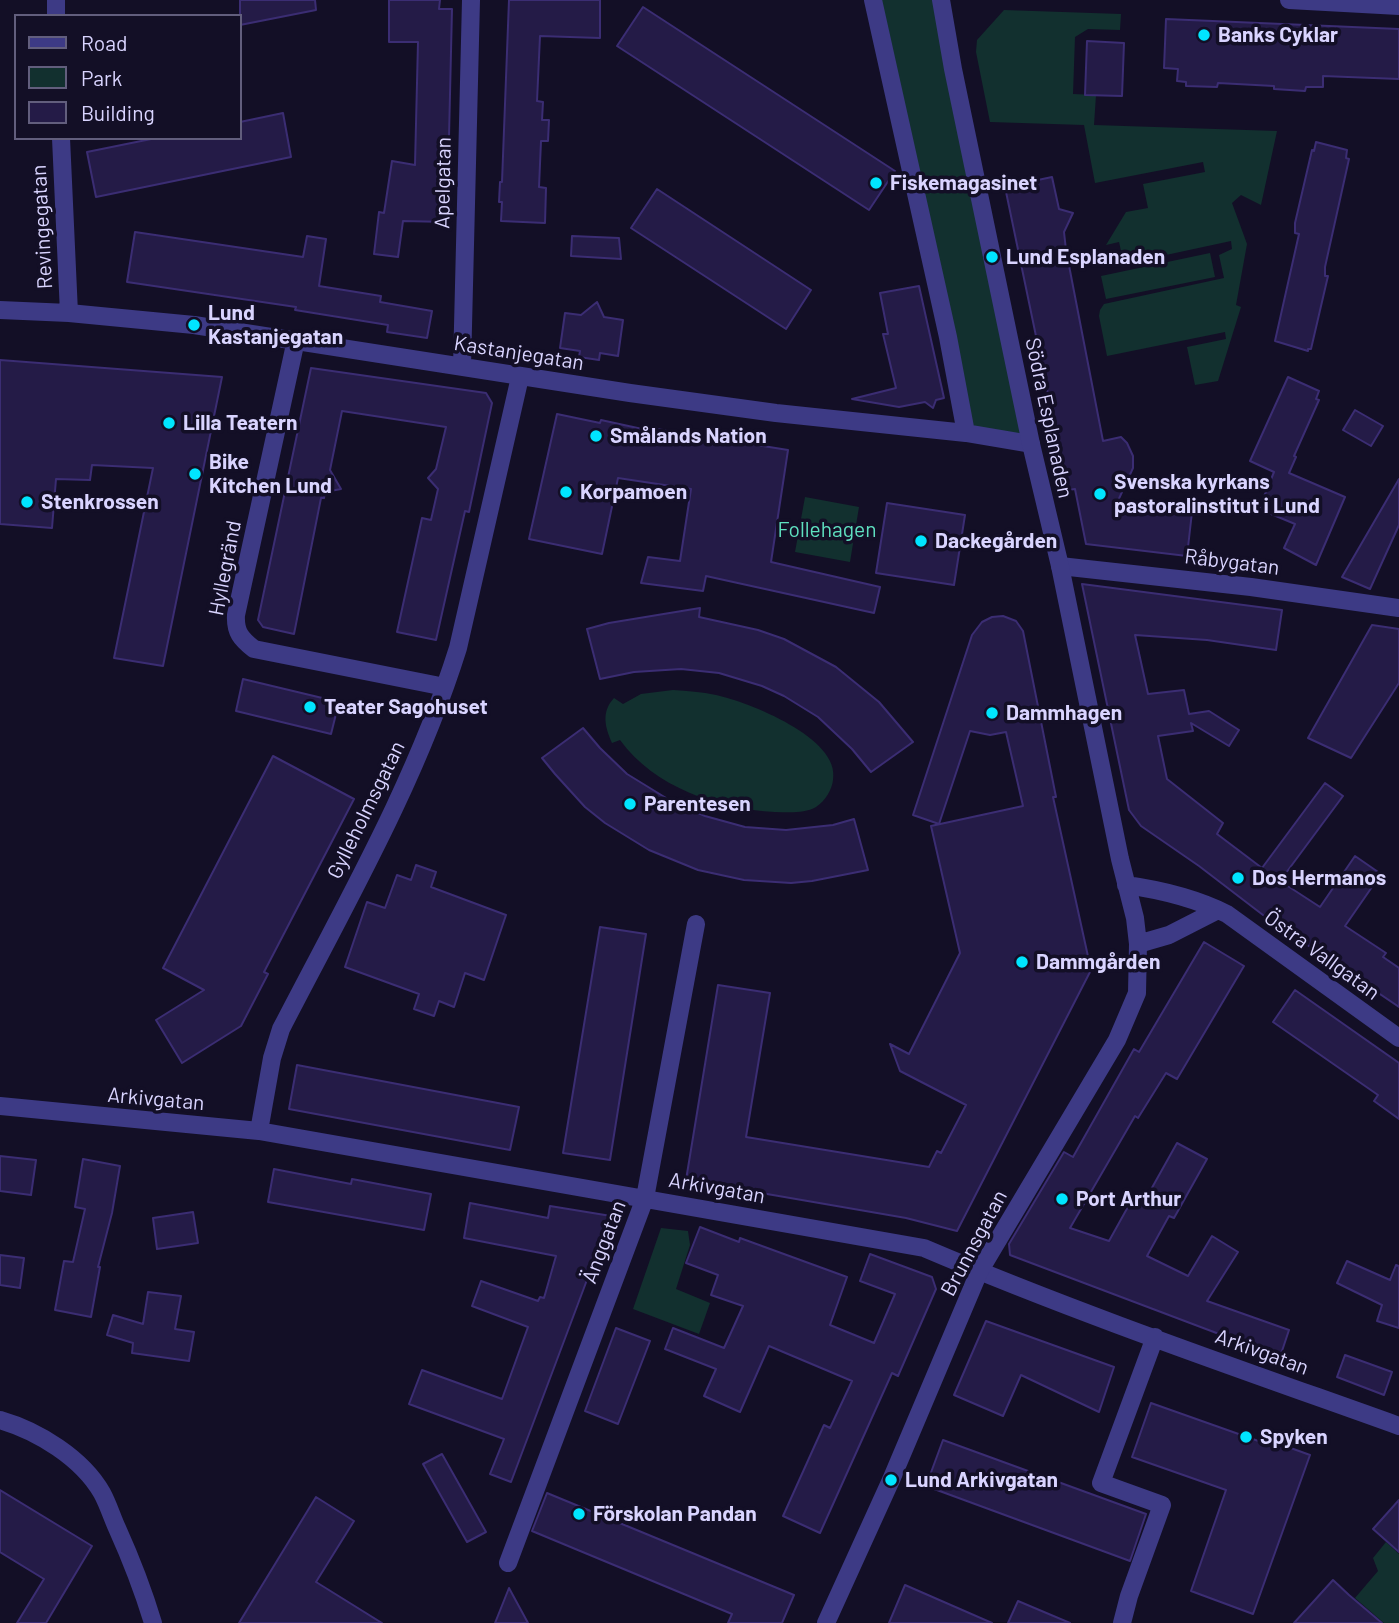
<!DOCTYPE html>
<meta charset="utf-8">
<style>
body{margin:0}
#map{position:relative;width:1399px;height:1623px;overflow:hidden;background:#130f26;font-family:Barlow,sans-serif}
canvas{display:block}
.legend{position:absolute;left:14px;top:14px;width:228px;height:126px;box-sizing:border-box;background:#130f26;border:2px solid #625e7d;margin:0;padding:9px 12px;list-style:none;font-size:21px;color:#d9d4ff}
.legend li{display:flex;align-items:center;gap:14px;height:35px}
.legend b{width:35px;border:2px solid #625e7d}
</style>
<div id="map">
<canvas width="1399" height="1623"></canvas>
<ul class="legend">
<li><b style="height:9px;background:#3d3a85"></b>Road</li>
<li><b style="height:19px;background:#12302f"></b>Park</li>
<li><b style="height:19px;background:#241b47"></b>Building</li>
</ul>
</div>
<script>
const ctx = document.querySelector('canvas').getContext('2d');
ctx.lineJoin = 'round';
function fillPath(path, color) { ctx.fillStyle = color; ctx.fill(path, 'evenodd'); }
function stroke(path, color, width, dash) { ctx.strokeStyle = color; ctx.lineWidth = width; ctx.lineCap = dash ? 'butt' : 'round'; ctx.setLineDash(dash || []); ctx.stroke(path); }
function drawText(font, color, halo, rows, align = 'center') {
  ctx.font = font + ' Barlow,sans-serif'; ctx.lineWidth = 7; ctx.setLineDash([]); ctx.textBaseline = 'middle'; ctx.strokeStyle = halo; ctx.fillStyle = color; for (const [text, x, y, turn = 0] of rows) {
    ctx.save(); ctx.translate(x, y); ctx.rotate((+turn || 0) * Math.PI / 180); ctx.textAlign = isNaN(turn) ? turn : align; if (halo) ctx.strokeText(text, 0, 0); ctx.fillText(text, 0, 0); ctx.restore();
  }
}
fillPath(new Path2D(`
 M873,0h68l90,444 -65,-11z
 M1004,10l117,4 -1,16 -32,-1 -13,8 -2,57 23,1 -2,30 183,6 -16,74 -20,-10 -9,8 15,41 -11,61 5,2 -23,74 -23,4 -8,-38 39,-8 -1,-7 -118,24 -8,-40 1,-6 4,-6 120,-26 -5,-23 13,-6 -1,-8 -107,23 -5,-22 -13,3 20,-33 22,-4 -5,-24 62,-12 -2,-10 -108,21 -11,-58 -94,-3 -14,-70 1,-12z
 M1210,253l5,24 -109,22 -5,-23z
 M805,497l54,10 -9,55 -55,-10z
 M673,690c14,1 29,2 43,5 32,7 125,43 117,85 -1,10 -8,21 -17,27 -12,7 -28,5 -41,5 -57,-3 -121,-25 -155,-72l-8,3c-7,-16 -11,-31 2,-45l9,6 18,-10z
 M661,1228l27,3 2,14 -14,44 34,14 -11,31 -66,-25z
 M1386,1542l13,12v69h-15l-29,-25 23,-27 -5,-13z`), '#12302f');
const building = new Path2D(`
 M240,0h75l1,10 -76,15z
 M389,0h51l-1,9h13l-5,213 -44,-1 -5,36 -24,-3 5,-42 5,1 8,-52 23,4 3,-123h-29z
 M509,0h91v38l-60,-2 -3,65 6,1 -1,18h7l-1,21h-7l-2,46 7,1 -1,35 -44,-2 1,-19h-3l1,-20h2z
 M643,7l252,164 -26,39 -252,-164z
 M1166,19l233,10v50l-76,-3v11h-17l-1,4 -31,-2v-3l-56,-3 -1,4 -31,-1v-4l-9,-1 1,-12 -14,-1z
 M1087,41l37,2 -2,53 -37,-1z
 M283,113l8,44 -195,40 -9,-45 69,-14h84v-16z
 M1316,142l31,8 -1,8 3,1 -24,108v9h3l-17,73h-3v2l-33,-10 24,-107 -4,-1v-10l17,-73 2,1z
 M1052,177l7,32 14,4 -9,19 2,18 37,191 18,-4 6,6 6,13v12l-16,35 75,9 -5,44 -101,-12 -11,-55 -7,1 -63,-303z
 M657,189l154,101 -25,39 -155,-101z
 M135,232l168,25 4,-21 19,3 -7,47 62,10 -1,6 52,9 -5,27 -40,-6 1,-7 -93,-15 1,-3 -169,-25z
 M572,236l47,2 2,21 -50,-3z
 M919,286l25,112 -8,2 -3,8 -8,-6 -26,5 -47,-8 44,-11 -13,-54h5l-8,-41z
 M597,302l7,15 19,3 -5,36 -18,-3 -1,7 -20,-3 1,-6 -20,-3 5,-35 16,2z
 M0,360l222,17 -59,289 -49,-8 39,-190 -61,-3 -2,15 -34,-1 -4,49 -52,-4z
 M311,368l175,25 6,10 -23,109 -4,-1 -29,129 -39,-8 25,-114 9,2 7,-31 -10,-11 8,-9 10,-42 -104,-16 -12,59 11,19 -16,3 -1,6h-3l-27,136 -31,-7 -5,-7z
 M1288,377l31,14 -3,8 3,1 -25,56 2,1 -7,16 56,24 -29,68 -32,-17 11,-24 -36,-15 15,-37 -24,-11z
 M1355,410l28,16 -12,20 -28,-16z
 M557,414l43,9 1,-3 55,12 1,-3 131,21 -17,112 109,25 -6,26 -168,-37 -3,15 -62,-8 7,-26 32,4 11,-72 -73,-11 -16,76 -73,-15z
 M1399,479v46l-29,64 -28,-12z
 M887,503l78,12 -11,70 -78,-12z
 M1082,584l200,26 -6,40 -69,-10 -72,-5 13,59 36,-4 5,24 20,-3 30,19 -10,16 -38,-23 2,8 -35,5 9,43 56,44 -6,11 45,34 63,-85 18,13 -63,85 40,26 35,-51 26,18 -36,52 41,27 -3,4 16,11v39l-136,-92 -64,-49 -58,-40 -12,-16z
 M700,608l-1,9 59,13 26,9 52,28 43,35 34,40 -42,30 -19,-23 -34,-32 -34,-21 -22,-10 -43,-13 -38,-4 -47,3 -34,7 -13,-50 22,-6z
 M1003,616l13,5 7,10 33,166h-3l38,173 -134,261 -51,-13 -220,-38 32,-195 52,8 -24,144 183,30 8,-16 4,2 25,-48 -66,-34 -10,-27 19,10 51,-101 -29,-127 92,-20 -17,-74 -16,3 -20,-4 -31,93 -26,-9 59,-180 10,-13 10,-5z
 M1372,625l27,4v54l-48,75 -43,-20z
 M243,679l96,23 -8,32 -95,-23z
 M583,728l17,20 27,26 44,27 34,15 40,11 41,3 47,-5 21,-6 14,51 -56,11 -21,2 -47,-3 -46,-10 -49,-20 -44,-27 -20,-16 -30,-33 -13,-16z
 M273,756l81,43 -90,173 4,2 -27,52 -59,37 -26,-43 48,-30 -41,-22z
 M416,865l20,7 -5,15 75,28 -22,65 -19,-7 -11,34 -15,-6 -5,15 -20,-7 5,-15 -74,-27 22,-65 18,6 12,-33 14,5z
 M600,927l46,7 -36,226 -47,-7z
 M1204,942l40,24 -67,113 -11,-6 -28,45 -3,-2 -65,112 39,13 25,-45 10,6 33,-59 30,16 -33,59 -5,-2 -22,40 41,20 24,-40 26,16 -31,49 82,29 -9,27 -270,-102 -1,-11 55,-92 9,5 61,-108 5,3z
 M1295,990l104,73v56l-25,-18 4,-6 -105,-73z
 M297,1065l222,42 -9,43 -221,-41z
 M0,1156l36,4 -5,35 -31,-4z
 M83,1159l37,7 -8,47 -14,54h2l-9,50 -36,-7 9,-49 9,1 12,-53 -10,-2z
 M274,1169l77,15 1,-5 79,15 -7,36 -156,-28z
 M470,1203l78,15 2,-12 61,10 -100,266 -21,-8 14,-35 -95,-35 13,-34 80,29 26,-72 -56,-21 9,-25 57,20 2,-4 4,1 12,-42 -92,-18z
 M193,1212l5,31 -41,6 -4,-31z
 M700,1227l39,15 1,-4 107,39 -17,48 44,18 21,-49 -35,-13 10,-27 62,23 4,12 -38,87 -6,-3 -72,160 -37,-17 41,-91 6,3 22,-47 -83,-35 -29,66 -36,-16 12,-27 -51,-20 8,-21 51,20 19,-42 -32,-11 7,-20 -32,-12z
 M0,1255l24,3 -4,30 -20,-3z
 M1347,1261l43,19 6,-15 3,1v62l-22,-7 5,-16 -45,-22z
 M148,1292l33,4 -6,33 19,3 -5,29 -57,-8 1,-10 -26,-8 6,-20 30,9z
 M986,1321l128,46 -15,45 -78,-37 -18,41 -49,-21z
 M616,1328l34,13 -32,83 -33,-13z
 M1345,1355l47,17 -8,23 -47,-18z
 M1151,1403l113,40 2,-4 44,16 -57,159 -62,-23 35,-101 -94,-33z
 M943,1440l203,74 -16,47 -204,-75z
 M442,1454l44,78 -19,10 -44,-78z
 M0,1490l92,56 -46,77h-29l27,-44 -44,-27z
 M547,1493l247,102 -12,28h-54l4,-9 -200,-83z
 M316,1497l38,24 -38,61 66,41h-143z
 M1399,1500v52l-26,-23z
 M1333,1580l16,15 33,28h-88z
 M905,1585l87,38h-103z
 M509,1588l19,35h-33z
 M1018,1601l52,22h-62z`);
fillPath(building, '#241b47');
stroke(building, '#3b2d73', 2);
stroke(new Path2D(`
 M56,0v16
 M873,0l75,337 18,96
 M61,138l8,175
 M0,310l69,3 125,12 436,68 146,20 190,20 65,11
 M296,340l-60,275c-1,17 5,24 18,34l191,38
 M462,367l9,-367
 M1060,566l191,21 148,21
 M0,1106l259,25 665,117c155,66 316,121 475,178
 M259,1131l13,-73 9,-29c64,-124 135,-247 177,-381l62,-271
 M0,1420c38,11 82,38 102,73 6,11 10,24 15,35 14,31 26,62 36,95
 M508,1563l137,-365 51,-274
 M1122,1623l7,-27 33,-91 -61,-22 54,-146`), '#3d3a85', 18);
stroke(new Path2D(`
 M1289,0l110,6
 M1126,885c36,5 69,13 101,29l172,124
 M1138,944l31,-9 49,-25
 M826,1623l65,-143 88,-208 138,-232 20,-47 1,-49 -3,-26 -15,-59 -60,-293 -29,-122 -78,-375 -12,-69`), '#3d3a85', 18);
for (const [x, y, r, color] of [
 [1204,35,7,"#00e5ff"],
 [876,183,7,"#00e5ff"],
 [992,257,7,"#00e5ff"],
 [194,325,7,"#00e5ff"],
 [169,423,7,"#00e5ff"],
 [596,436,7,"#00e5ff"],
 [195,474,7,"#00e5ff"],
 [566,492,7,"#00e5ff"],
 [1100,494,7,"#00e5ff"],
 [27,502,7,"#00e5ff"],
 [921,541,7,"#00e5ff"],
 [310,707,7,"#00e5ff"],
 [992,713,7,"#00e5ff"],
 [630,804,7,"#00e5ff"],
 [1238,878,7,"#00e5ff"],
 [1022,962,7,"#00e5ff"],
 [1062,1199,7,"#00e5ff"],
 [1246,1437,7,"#00e5ff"],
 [891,1480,7,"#00e5ff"],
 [579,1514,7,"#00e5ff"]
]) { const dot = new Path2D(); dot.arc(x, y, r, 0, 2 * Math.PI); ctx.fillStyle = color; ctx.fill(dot); stroke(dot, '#130f26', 2.5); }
drawText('bold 21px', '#d9d4ff', '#130f26', [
 ["Banks Cyklar",1218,35],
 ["Fiskemagasinet",890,183],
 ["Lund Esplanaden",1006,257],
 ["Lund",208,313],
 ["Kastanjegatan",208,337],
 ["Lilla Teatern",183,423],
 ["Smålands Nation",610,436],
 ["Bike",209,462],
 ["Kitchen Lund",209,486],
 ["Svenska kyrkans",1114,482],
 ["pastoralinstitut i Lund",1114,506],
 ["Korpamoen",580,492],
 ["Stenkrossen",41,502],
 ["Dackegården",935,541],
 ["Teater Sagohuset",324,707],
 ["Dammhagen",1006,713],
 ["Parentesen",644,804],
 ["Dos Hermanos",1252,878],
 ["Dammgården",1036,962],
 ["Port Arthur",1076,1199],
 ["Spyken",1260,1437],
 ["Lund Arkivgatan",905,1480],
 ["Förskolan Pandan",593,1514]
], 'left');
drawText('21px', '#d9d4ff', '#130f26', [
 ["Apelgatan",443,183,-89],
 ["Revingegatan",42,227,-93],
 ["Kastanjegatan",519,353,9],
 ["Södra Esplanaden",1049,418,78],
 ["Råbygatan",1232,562,7],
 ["Hyllegränd",225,568,-79],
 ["Gylleholmsgatan",366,810,-64],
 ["Östra Vallgatan",1322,955,36],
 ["Arkivgatan",156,1099,5],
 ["Arkivgatan",717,1188,10],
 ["Änggatan",604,1242,-69],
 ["Brunnsgatan",974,1243,-62],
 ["Arkivgatan",1262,1352,20]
]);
drawText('21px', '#5fe0c0', '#130f26', [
 ["Follehagen",827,530]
]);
</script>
